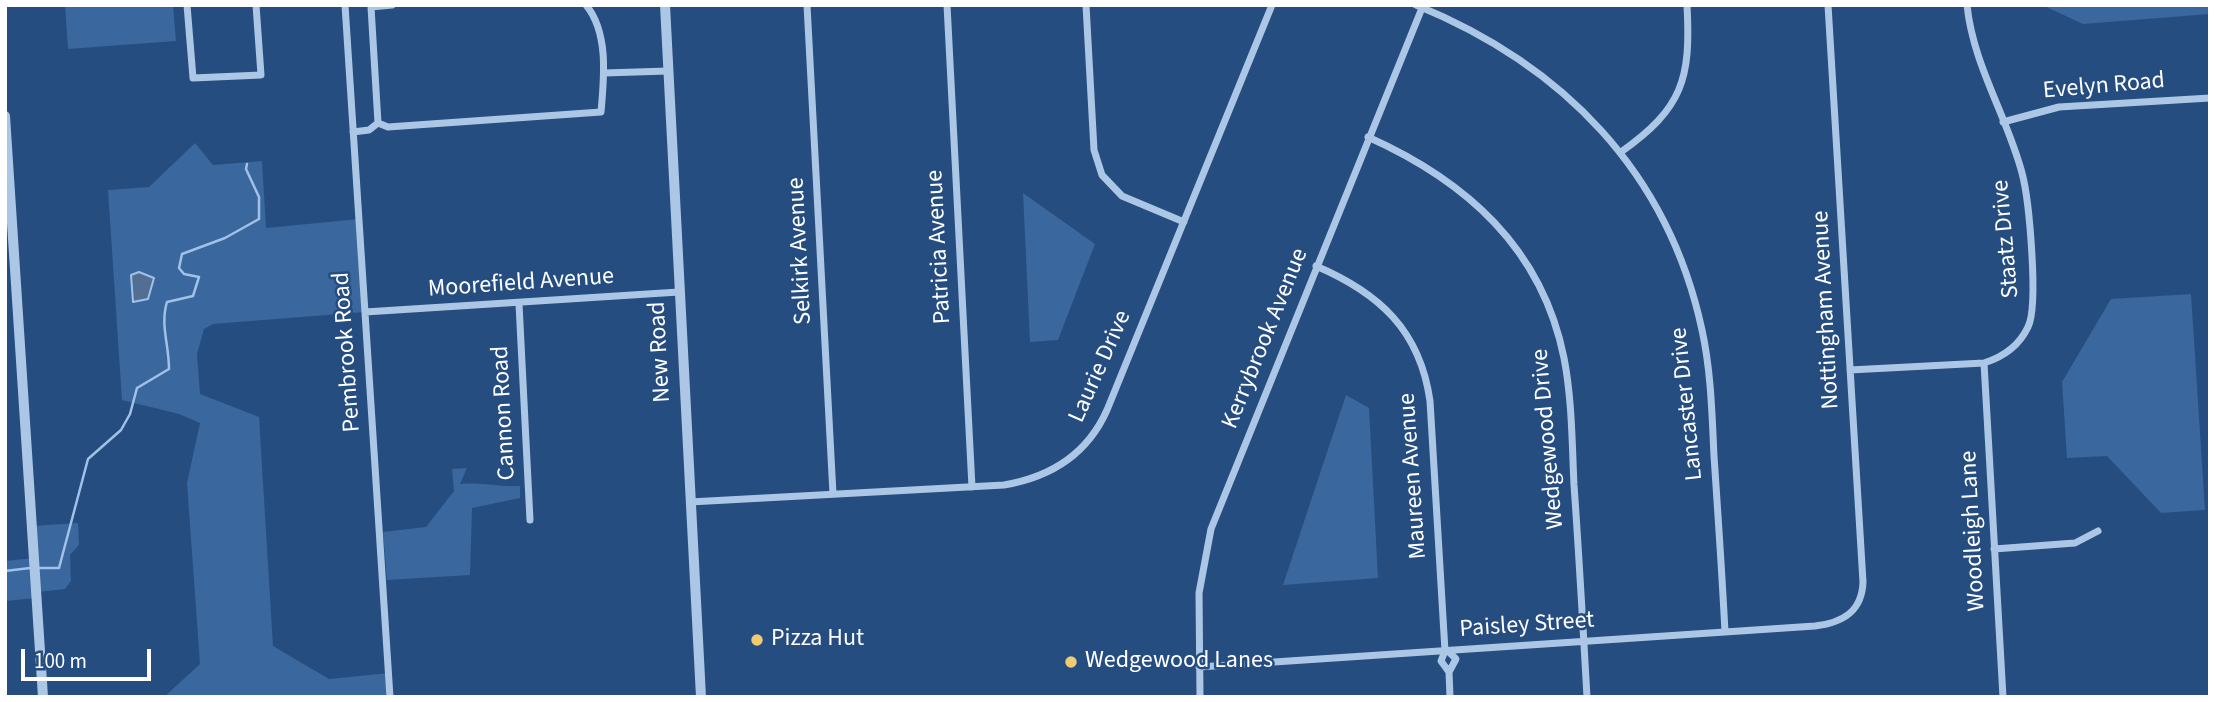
<!DOCTYPE html>
<style>
body{margin:0}
#map{position:relative;width:2215px;height:702px;overflow:hidden;background:#254d80;font-family:"Source Sans 3",sans-serif}
canvas{display:block}
.frame{position:absolute;inset:0;border:7px solid #fff;pointer-events:none}
.scale{position:absolute;left:21px;top:649px;width:130px;height:32px;box-sizing:border-box;border:4px solid #fff;border-top:0;padding-left:9px;font-size:21px;line-height:24px;white-space:nowrap;color:#fff;-webkit-text-stroke:5px #254d80;paint-order:stroke}
</style>
<div id="map">
<canvas width="2215" height="702"></canvas>
<div class="frame"></div>
<div class="scale">100 m</div>
</div>
<script>
const ctx = document.querySelector('canvas').getContext('2d');
ctx.lineJoin = 'round';
function fillPath(path, color) { ctx.fillStyle = color; ctx.fill(path, 'evenodd'); }
function stroke(path, color, width, dash) { ctx.strokeStyle = color; ctx.lineWidth = width; ctx.lineCap = dash ? 'butt' : 'round'; ctx.setLineDash(dash || []); ctx.stroke(path); }
function drawText(font, color, halo, rows, align = 'center') {
  ctx.font = font + ' "Source Sans 3",sans-serif'; ctx.lineWidth = 5; ctx.setLineDash([]); ctx.textBaseline = 'middle'; ctx.strokeStyle = halo; ctx.fillStyle = color; for (const [text, x, y, turn = 0] of rows) {
    ctx.save(); ctx.translate(x, y); ctx.rotate((+turn || 0) * Math.PI / 180); ctx.textAlign = isNaN(turn) ? turn : align; if (halo) ctx.strokeText(text, 0, 0); ctx.fillText(text, 0, 0); ctx.restore();
  }
}
fillPath(new Path2D(`
 M65,5h108l3,36 -108,8z
 M2042,5h168v9l-127,10z
 M195,143l18,22 49,-4 4,67 93,-9 6,93 -152,12 -9,5 -7,25 3,40 59,23 14,229 56,33 60,-6 1,24h-226l36,-33 -13,-181 13,-60 -21,-9 -57,-14 -14,-210 41,-3z
 M1023,193l72,51 -37,96 -28,2z
 M2191,294l14,216 -44,3 -54,-57 -40,2 -5,-76 49,-83z
 M1346,395l23,13 9,170 -95,7z
 M467,468l-7,16c21,-2 38,3 60,2v12l-48,10 -2,67 -83,5 -4,-48 43,-5 28,-36 -2,-22z
 M78,523l1,22 -9,10 1,26 -6,8 -28,3v6l-32,3v-40l29,-3 -2,-32z`), '#3a679d');
const water = new Path2D(`
 M139,272l15,6 -6,21 -15,3 -2,-27z`);
fillPath(water, '#526e93');
stroke(water, '#a1c1e7', 2);
stroke(new Path2D(`
 M36,568h23l29,-109 33,-29 9,-16 7,-26 32,-19c0,-25 -9,-44 -2,-67l26,-6 6,-19 -15,-3 -5,-6 3,-14 43,-16 34,-19v-22l-13,-28 1,-5
 M5,571l25,-3`), '#a1c1e7', 2.5);
stroke(new Path2D(`
 M187,5l6,73 68,-3 -5,-70
 M345,5l45,692
 M392,5l-21,2 7,116 10,4 213,-15c3,-34 8,-79 -15,-107
 M807,5l26,489
 M947,5l25,482
 M1086,5l8,145 8,25 20,21 62,26
 M1416,5c147,60 252,167 286,325 9,41 10,84 12,126 4,59 8,117 11,176
 M604,73l64,-2
 M2003,122l56,-15 151,-9
 M353,132l16,-2 9,-7
 M1368,137c98,44 174,111 196,221 8,41 8,85 10,127 5,70 9,141 13,212
 M1621,152c62,-44 70,-73 66,-147
 M1316,266c63,27 104,64 114,135l15,250 -4,10 8,11 1,25
 M519,304l11,216
 M365,312l314,-20
 M1984,363l19,334
 M1850,370l134,-7c19,-6 35,-17 44,-36 11,-22 1,-128 -6,-154 -15,-57 -49,-108 -55,-168
 M690,502l314,-17c47,-8 83,-30 103,-75l165,-405
 M1994,549l81,-6 23,-12
 M1449,652l7,7 -7,13
 M1199,667l616,-41c27,-3 47,-14 48,-44l-35,-577
 M1200,697l-1,-104 12,-64 211,-521`), '#acc7e6', 7);
stroke(new Path2D(`
 M665,5l36,692
 M5,116l38,581`), '#acc7e6', 10);
for (const [x, y, r, color] of [
 [757,640,7,"#efcb71"],
 [1071,662,7,"#efcb71"]
]) { const dot = new Path2D(); dot.arc(x, y, r, 0, 2 * Math.PI); ctx.fillStyle = color; ctx.fill(dot); stroke(dot, '#254d80', 2.5); }
drawText('24px', '#fff', '#254d80', [
 ["Evelyn Road",2104,87,-5],
 ["Staatz Drive",2007,239,-95],
 ["Patricia Avenue",940,247,-93],
 ["Selkirk Avenue",801,251,-93],
 ["Moorefield Avenue",521,284,-4],
 ["Nottingham Avenue",1827,310,-93],
 ["Kerrybrook Avenue",1266,339,-68],
 ["Pembrook Road",348,352,-94],
 ["New Road",661,352,-93],
 ["Laurie Drive",1101,367,-66],
 ["Lancaster Drive",1688,404,-96],
 ["Cannon Road",505,413,-93],
 ["Wedgewood Drive",1549,439,-95],
 ["Maureen Avenue",1414,476,-94],
 ["Woodleigh Lane",1974,531,-93],
 ["Paisley Street",1527,626,-4]
]);
drawText('24px', '#fff', '#254d80', [
 ["Pizza Hut",771,640],
 ["Wedgewood Lanes",1085,662]
], 'left');
</script>
